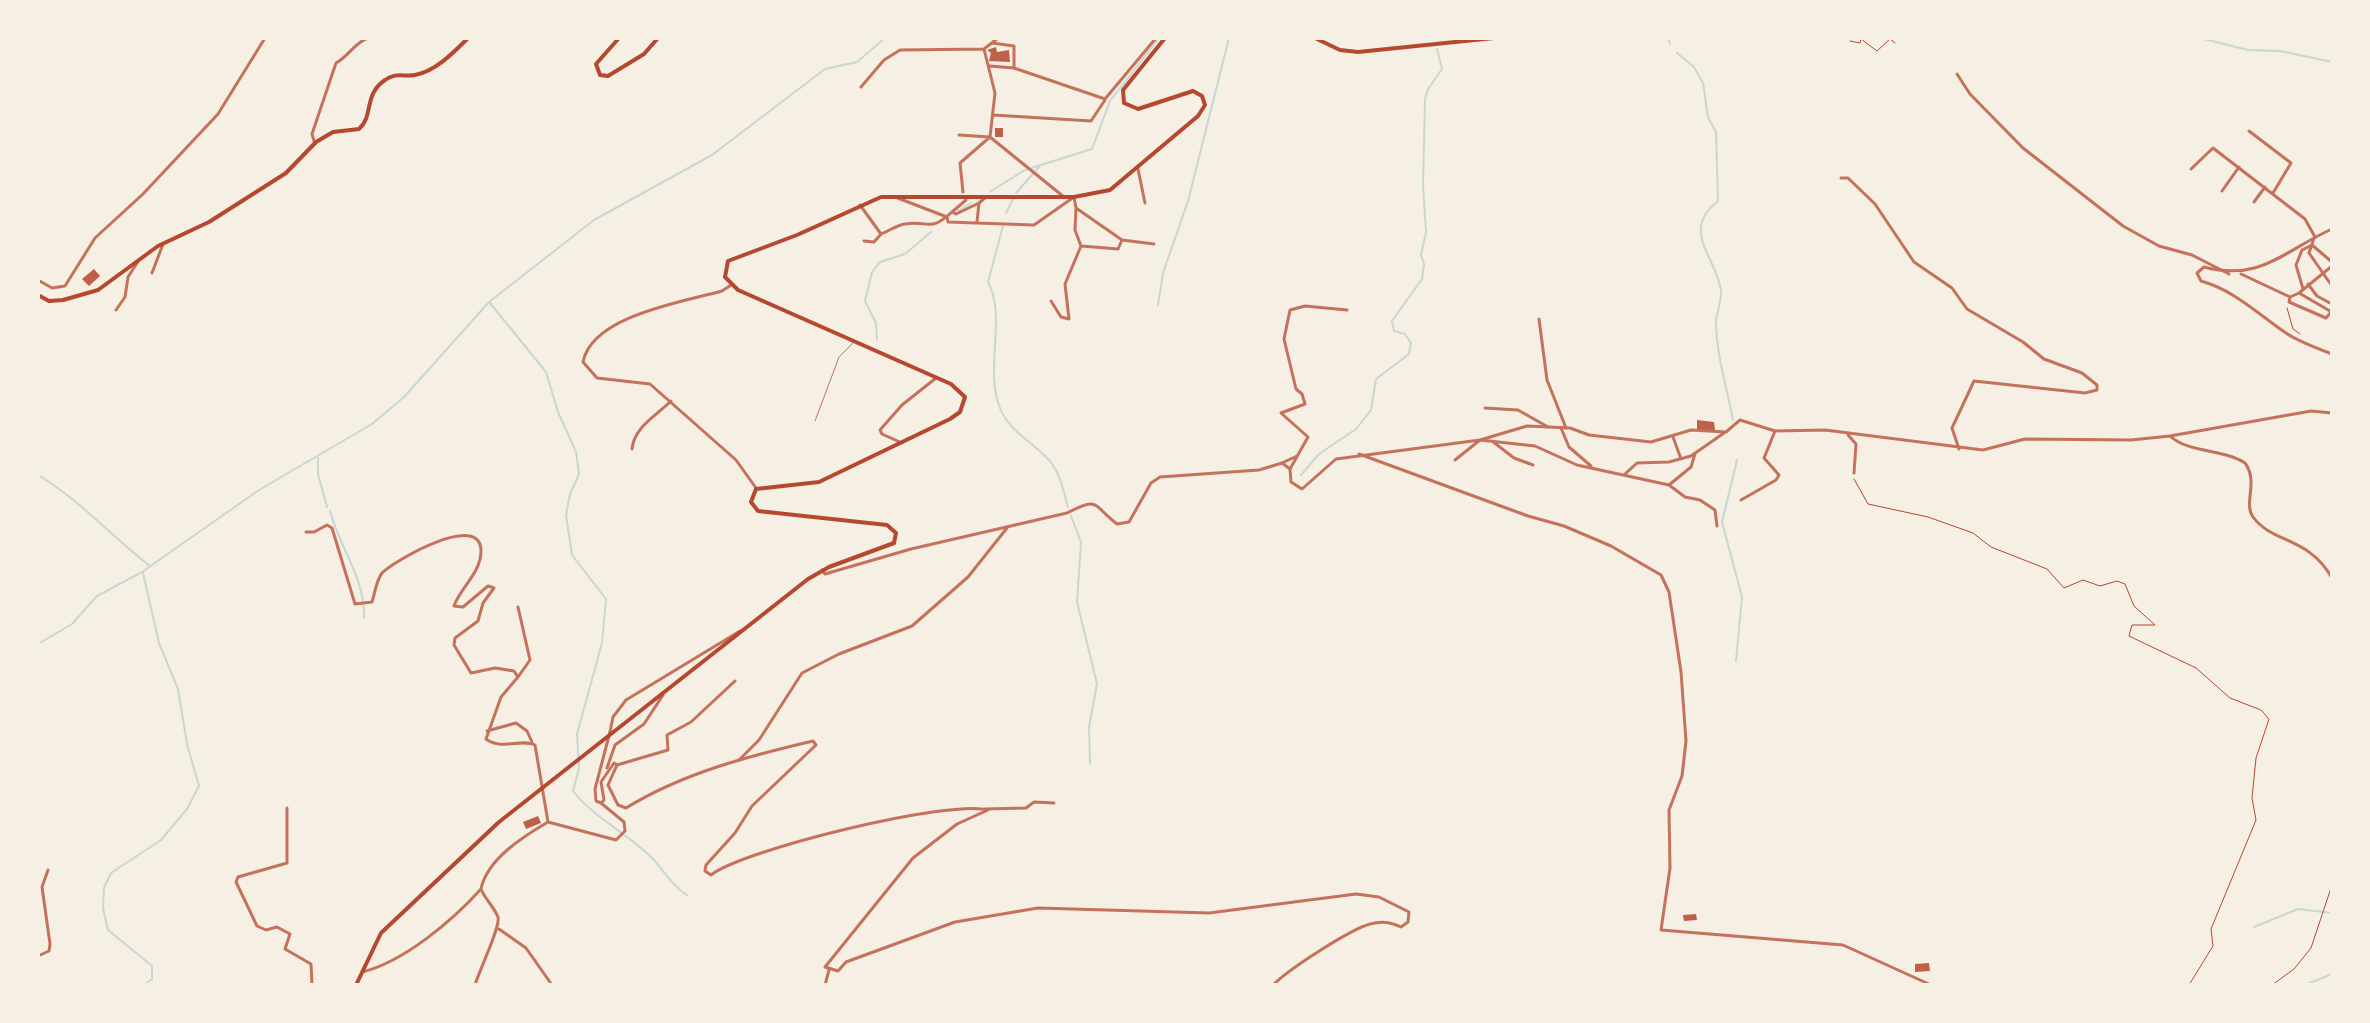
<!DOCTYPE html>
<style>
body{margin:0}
#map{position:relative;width:2370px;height:1023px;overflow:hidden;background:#f6efe4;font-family:Arial,sans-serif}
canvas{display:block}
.frame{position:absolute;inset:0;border:40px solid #f6efe4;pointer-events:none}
</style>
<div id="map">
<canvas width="2370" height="1023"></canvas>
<div class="frame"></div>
</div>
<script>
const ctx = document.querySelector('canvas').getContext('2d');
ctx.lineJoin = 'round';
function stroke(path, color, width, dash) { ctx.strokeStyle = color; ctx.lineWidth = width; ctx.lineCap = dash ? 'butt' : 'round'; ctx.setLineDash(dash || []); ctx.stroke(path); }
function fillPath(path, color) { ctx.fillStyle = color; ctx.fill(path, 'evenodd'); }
stroke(new Path2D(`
 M1668,38l2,6
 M2200,38l48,12 32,1 52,11
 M1437,39v-1
 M1677,53l17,14 9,16 5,34 8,15 2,69c-38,29 -2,56 3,89 1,10 -4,21 -5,31 0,33 11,67 17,99
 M991,191l34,-21 67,-21 18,-48 49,-63
 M1016,193l23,-26
 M958,211l13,-8
 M1006,213l7,-14
 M1003,226l-15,56c19,35 -4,87 12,126 8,22 31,33 46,49 14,13 17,33 22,50
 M490,303l56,69 12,40 18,40 3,22 -9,20 -4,21 6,40 34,44 -4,44 -25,91 2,34 -6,23c22,28 56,43 81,69 12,14 19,26 34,36
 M1158,305l5,-32 25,-72 41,-163
 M877,340l-1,-17 -11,-22 7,-29 8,-10 25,-8 26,-22
 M318,458v16l9,33
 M38,475c42,25 73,61 112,91
 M1301,475l18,-21 37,-25 15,-19 5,-31 33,-25 2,-11 -6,-9 -11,-3 -2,-10 30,-42 2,-15 -3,-9 5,-23 -3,-47 2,-86 3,-10 14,-20 -5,-20
 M330,511c10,38 35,66 34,107
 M1071,516l10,26 -4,60 20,82 -8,43 1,37
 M143,573l16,70 19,46 9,55 12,42 -12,23 -26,31 -50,33 -7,15 -1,20 5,22 44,36v13l-8,6
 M38,644l34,-20 25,-28 45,-24 117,-82 113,-66 32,-27 85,-95 105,-82 118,-65 113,-86 32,-7 28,-24
 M1736,661l6,-64 -20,-75 15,-62
 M2254,927l44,-18 34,4
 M2305,985l27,-11`), '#c9d6d2', 2);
fillPath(new Path2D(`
 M996,47l1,5 12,-2 1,12 -21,-1 2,-8 -4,-3z
 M995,128h8v9h-8z
 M94,269l6,7 -11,10 -7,-7z
 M1697,420l17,2 1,8h-18z
 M538,816l3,7 -15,6 -3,-7z
 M1696,914l1,6 -13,1 -1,-6z
 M1929,963l1,8 -15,1v-8z`), '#bf614a');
stroke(new Path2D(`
 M1850,41l10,2 1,-4 16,12 13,-12 5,4
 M2287,308l6,21 7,5
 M1854,479l14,25 60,13 45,16 18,14 56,22 17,19 19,-8 17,6 17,-5 8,3 9,22 21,19h-23l-3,11 67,32 34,30 31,12 8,9 -13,39 -4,40 4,22 -45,109 2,17 -24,39
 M2272,985l22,-16 17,-21 21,-63`), '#b5482f', 1);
stroke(new Path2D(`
 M815,421l24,-64 14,-14`), '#c5725c', 1);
stroke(new Path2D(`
 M992,43l22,3v22
 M984,49l11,44 -5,44 74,60
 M984,49l14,-11
 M990,66l24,2 91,31 51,-61
 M1957,74l13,20 53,54 100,78 36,20 33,9 37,19
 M861,87l23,-27 16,-10 84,-1
 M993,115l98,6 14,-21
 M2249,131l42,32 -18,30
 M959,135l31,2
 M315,144l-3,-10 24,-71c13,-7 18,-20 32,-25
 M1138,169l7,34
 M2191,169l22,-21 92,71 10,18
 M1841,178h7l27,26 39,58 38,26 15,21 56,33 21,17 38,14 15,12v5l-12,3 -111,-12 -22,47 7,21
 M2222,191l17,-24
 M963,192l-3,-29 30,-26
 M895,197l52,20 1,5 86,3 40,-28 2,11 46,32 -4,9 -37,-3
 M2254,202l11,-15
 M860,205l21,29 -7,8 -10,-1
 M952,212l14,-12
 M977,222l2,-19 7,-6
 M881,234c8,-3 16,-9 24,-10 25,-4 24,9 47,-12l4,2 23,-11
 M2314,238l-5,15 23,33
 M1122,240l32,4
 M152,273l11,-29
 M2241,274l49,23 9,-4 33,-27
 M2308,284l9,12 13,7
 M731,285l-9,6c-40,11 -130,25 -139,71l14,16 53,6 86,76 20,28
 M2303,289l-7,-24 6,-15 10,-5 20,17
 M2299,293l31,18
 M2290,297l-1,5 37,16 6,-7
 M1051,301l10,16 8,2 -4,-35 16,-38 -6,-16 1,-22
 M116,310l9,-13 3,-20 11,-17
 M1539,319l8,61 19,48
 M1485,408l33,2 30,17
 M1561,428l8,19 22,19
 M1848,435l8,9 -2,29
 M2170,436c18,17 54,13 75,27 14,19 -2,40 8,54 20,27 55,19 79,61
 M1673,437l8,22
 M1492,441l22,17 19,7
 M902,443l-20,-9 -2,-4 22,-25 34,-27
 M632,449c2,-22 25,-34 39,-48
 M1359,454l169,62 36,10 47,20 50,29 8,17 12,80 5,69 -4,35 -13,34 1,58 -9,62 182,15 88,40
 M1455,460l25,-20 55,6 42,19 92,20 16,12 15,3 15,10 2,16
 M1282,463l15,-7
 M1290,469l18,-32 -27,-24 24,-9 -3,-10 -6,-5 -12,-50 6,-29 15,-4 42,4
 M1625,474l12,-11 32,-1 22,-6 33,-23
 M1669,485l22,-18 4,-13
 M1741,500l35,-20 3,-5 -15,-17 11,-27
 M306,532h8l13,-7 5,3 23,76 17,-2c3,-9 4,-21 10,-29 13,-13 99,-62 99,-22 0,22 -21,37 -27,55l9,1 25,-21 6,2 -11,15 -5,18 -23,17 -1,7 17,28 24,-5 19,3 4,6 -17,20 -15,42c16,12 35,-1 49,6l13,77 68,18 9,-9 -1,-9 -23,-19
 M518,677l12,-17 -12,-53
 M487,731l29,-8 11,8 5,11
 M610,732l3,-15 13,-17 114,-69
 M739,760l20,-20 43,-67 37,-19 73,-28 56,-49 39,-49
 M617,765l51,-15 -1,-15 24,-13 44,-41
 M607,768l8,-23 29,-21 19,-29
 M287,808v55l-49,14 -2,5 21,44 9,4 11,-3 13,7 -5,15 26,15 1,21
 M985,809l41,-1 8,-6 20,1
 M499,929l27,19 26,37
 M38,956l11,-5 1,-7 -8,-57 6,-17
 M362,972c42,-10 91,-52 119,-83
 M475,985c4,-14 26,-59 23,-68 -4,-10 -13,-18 -17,-28 6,-30 43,-53 67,-67
 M825,985l4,-15`), '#c5725c', 3);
stroke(new Path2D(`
 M2332,229c-49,22 -71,53 -128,38l-7,6 4,8c33,9 57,33 85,52 13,9 31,15 46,21
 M38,280l14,8 13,-2 30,-48 48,-44 75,-80 47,-76
 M822,570l3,4 86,-25 156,-36c33,-17 25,-8 50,11l12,-2 22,-39 9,-6 99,-7 23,-7 8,6 1,13 11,7 34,-30 144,-19 47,-14 43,2 19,7 62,7 40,-12 35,2 14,-12 35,11 50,-1 158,20 42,-11 106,1 39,-4 141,-25 21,2
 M610,732l-15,57 1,12 5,2 3,-3 -3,-18 13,-19 3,2 -9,20 10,20 8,3c57,-35 123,-52 187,-67l3,4 -64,61 -17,27 -29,32 -1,6 6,4c31,-25 238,-76 277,-65l-31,14 -44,34 -88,109 13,4 8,-9 109,-40 83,-14 171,5 147,-19 23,3 30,15 -1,10 -7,5c-11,-5 -19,-6 -31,-3 -21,6 -81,45 -97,61`), '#c5725c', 3);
stroke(new Path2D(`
 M619,38l-23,26 4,11 8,1 36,-22 14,-16
 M1315,38l25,12 18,2 136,-14
 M38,295l11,6 14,-1 35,-10 60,-44 51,-24 77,-49 30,-31 17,-10 26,-3c15,-13 4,-34 26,-49 11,-8 19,-3 30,-5 21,-4 39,-23 53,-37
 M206,985h41
 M356,985l25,-52 118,-111 309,-243 21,-12 65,-24 2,-10 -9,-8 -129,-14 -7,-9 5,-13 63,-7 131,-63 10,-7 5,-15 -14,-13 -213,-94 -13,-13 3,-16 69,-26 84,-38h193l36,-7 88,-74 7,-11 -3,-9 -9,-5 -55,18 -14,-6 -1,-13 42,-52`), '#b5482f', 4);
</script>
